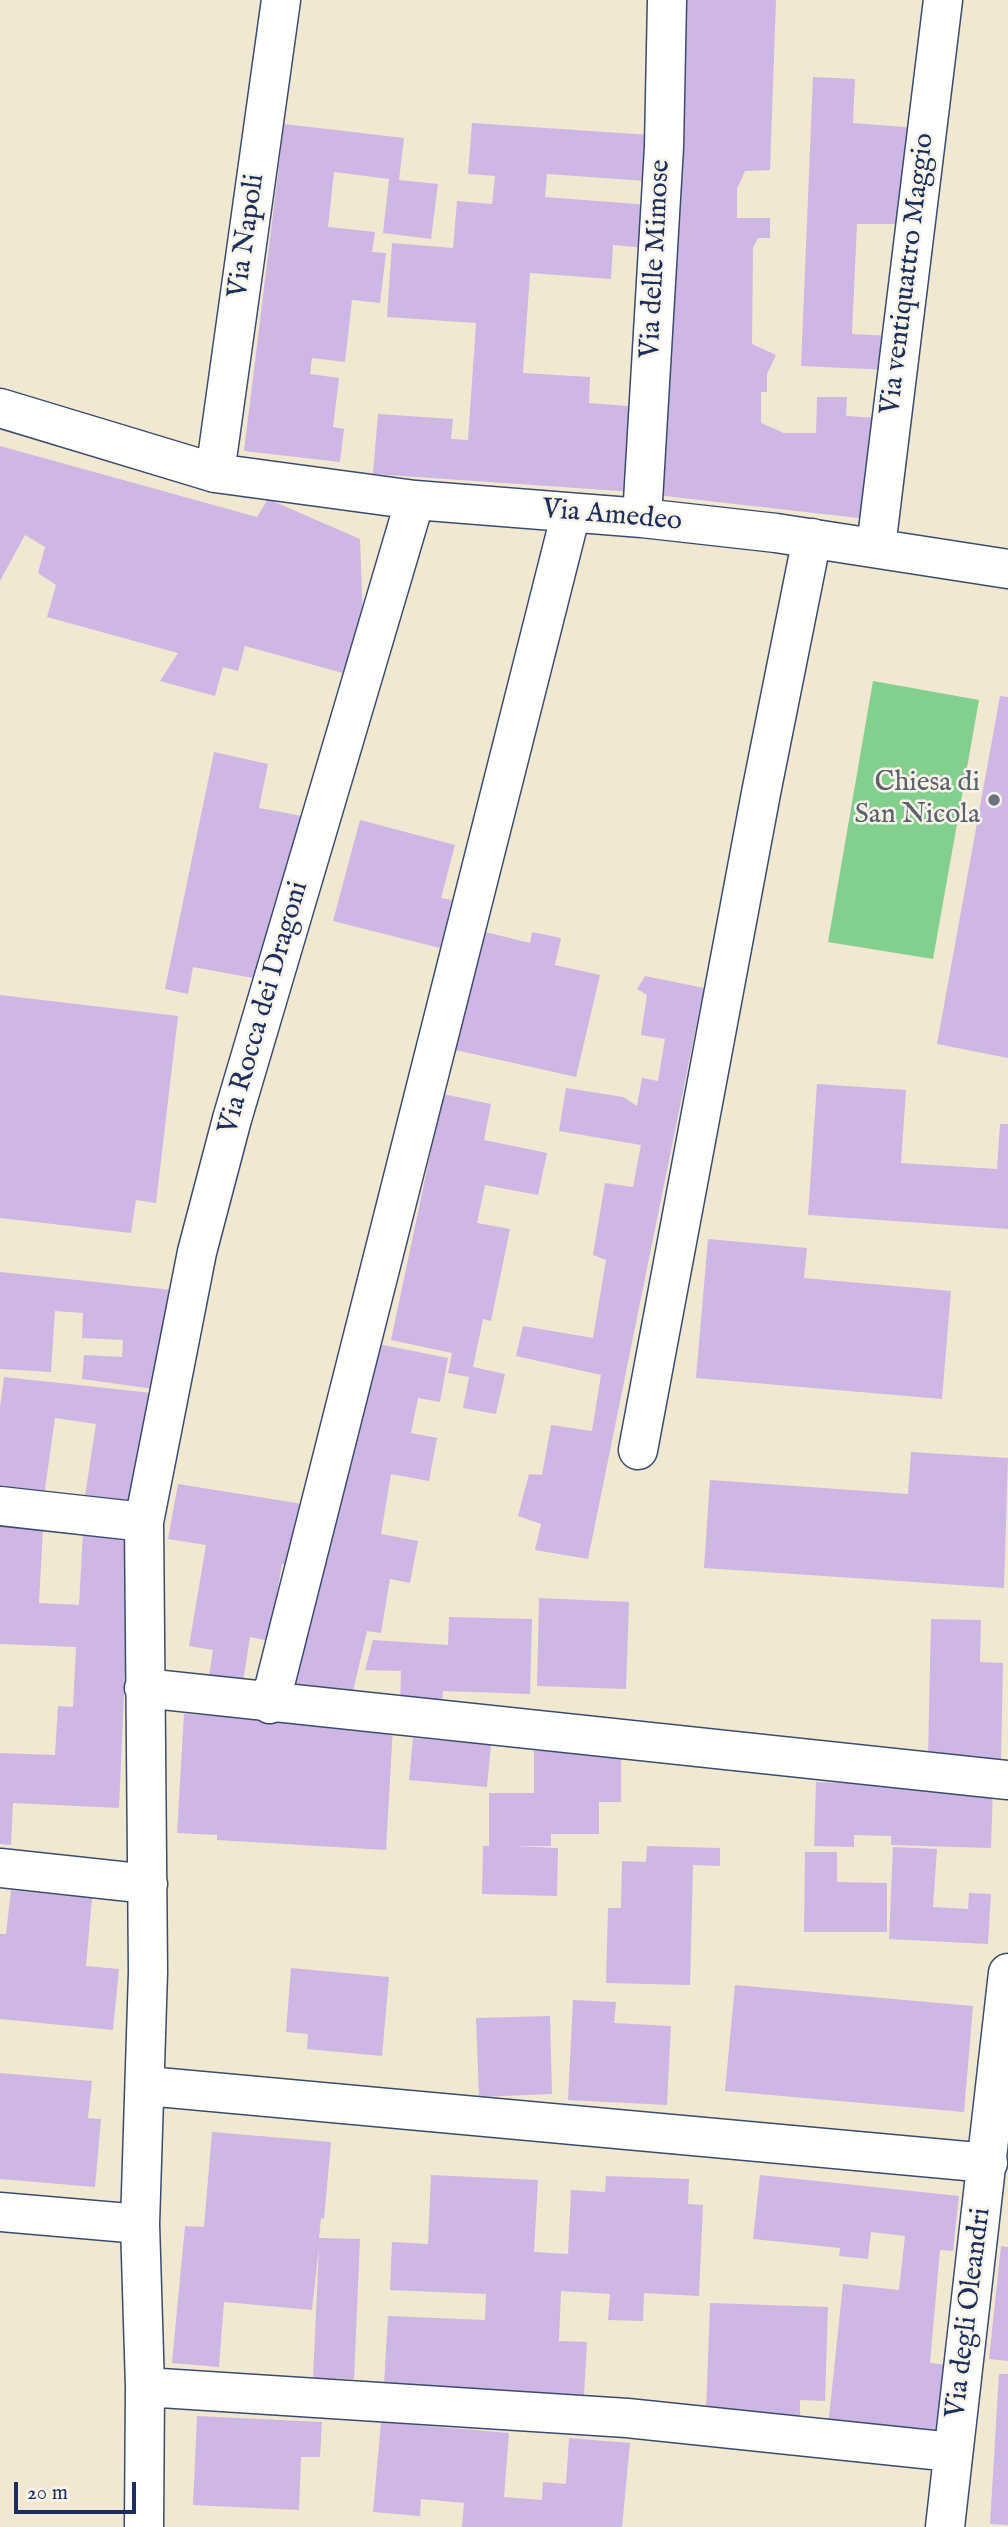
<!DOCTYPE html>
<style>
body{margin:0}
#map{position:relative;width:1008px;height:2527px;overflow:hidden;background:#f0e8d0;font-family:"IM FELL English",serif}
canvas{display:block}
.scale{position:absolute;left:14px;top:2482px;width:122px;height:32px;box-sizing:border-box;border:4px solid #1b2f5e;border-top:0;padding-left:9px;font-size:21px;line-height:24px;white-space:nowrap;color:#1b2f5e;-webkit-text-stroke:5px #f7f3e8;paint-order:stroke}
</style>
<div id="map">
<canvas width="1008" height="2527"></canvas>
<div class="scale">20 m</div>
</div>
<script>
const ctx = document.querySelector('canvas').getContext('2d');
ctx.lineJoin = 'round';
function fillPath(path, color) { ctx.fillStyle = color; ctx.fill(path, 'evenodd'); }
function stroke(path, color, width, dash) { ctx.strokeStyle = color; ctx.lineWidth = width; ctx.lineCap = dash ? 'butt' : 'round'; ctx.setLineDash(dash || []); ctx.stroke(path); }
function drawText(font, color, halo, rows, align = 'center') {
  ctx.font = font + ' "IM FELL English",serif'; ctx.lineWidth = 5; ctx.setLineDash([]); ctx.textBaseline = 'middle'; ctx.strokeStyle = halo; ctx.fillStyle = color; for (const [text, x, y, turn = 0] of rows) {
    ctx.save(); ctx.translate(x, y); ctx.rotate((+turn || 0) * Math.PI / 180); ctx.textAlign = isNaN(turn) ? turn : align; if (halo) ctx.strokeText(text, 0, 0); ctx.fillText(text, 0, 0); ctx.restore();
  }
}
fillPath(new Path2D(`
 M873,681l106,19 -46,259 -105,-17z`), '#83cf8d');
fillPath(new Path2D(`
 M685,0h91l-6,170 -25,1 -8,18v29h33v20h-12l-5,10 -1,96 24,11 -9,19v18h-6v31l23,10h32l1,-36h30l-1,19 34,2 -13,101 -211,-24z
 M813,77l42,2 -2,44 64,5 -11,96h-49l-5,110 39,2 -1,34 -89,-4z
 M472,123l178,12 -4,46 -99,-7 -2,23 104,8 -3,43 -33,-3 -2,34 -81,-6 -7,100 67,4 -1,26 52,4 -6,85 -262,-18 5,-60 75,5 -2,20 17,1 8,-117 -89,-6 5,-74 61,5 4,-47 35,3 3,-28 -27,-2z
 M284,124l120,14 -5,42 39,4 -7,55 -48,-6 6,-54 -55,-7 -6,55 47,5 -3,20 14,1 -6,50 -28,-3 -7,62 -33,-4 -2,16 29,4 -6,49 11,2 -4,33 -96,-11z
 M0,446l257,71 11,-18 92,40 3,83 -13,53 -105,-29 -7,25 -15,-4 -8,29 -55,-15 18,-28 -131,-36 9,-32 -18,-12 7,-26 -20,-12 -25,46z
 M1000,696l8,1v361l-71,-14z
 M214,752l54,12 -9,44 43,8 -49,162 -60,-11 -5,27 -23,-5z
 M360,820l95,25 -14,53 11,2 -12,48 -107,-27z
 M473,929l57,14 2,-11 29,6 -6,27 45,10 -24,102 -125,-28z
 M645,976l59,12 -116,571 -53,-9 6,-26 -23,-8 11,-42 13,1 9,-50 41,6 9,-56 -85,-19 7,-30 70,12 13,-78 -13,-5 12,-72 28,4 8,-42 -82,-14 7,-43 57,9 14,9 5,-28 16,3 7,-42 -24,-4 6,-40 -10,-6z
 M0,995l178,21 -22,187 -20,-3 -5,33 -131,-15z
 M817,1084l89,6 -5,73 96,6 3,-45h8v105l-200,-14z
 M443,1094l48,10 -7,36 63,13 -9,42 -53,-10 -8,38 33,6 -19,92 -8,-2 -10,48 32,7 -9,40 -33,-6 6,-31 -21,-4 4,-20 -61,-13z
 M708,1239l99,9 -3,30 147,13 -9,108 -246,-21z
 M0,1272l172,18 -18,99 -72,-10 2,-24 38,2 1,-17 -41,-2 1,-25 -28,-2 -4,61 -51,-3z
 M373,1343l75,15 -8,44 -22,-4 -7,35 26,5 -8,43 -38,-7 -10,60 37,7 -8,42 -20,-4 -9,54 -14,-2 -16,69 -66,-17z
 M4,1377l148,16 -16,110 -51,-7 11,-72 -41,-6 -11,78 -44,-7v-81z
 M911,1452l97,6 -4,130 -300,-20 6,-88 198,14z
 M178,1484l131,21 -10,61 -17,-2 -13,77 -19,-4 -7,45 -34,-6 4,-26 -24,-4 17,-101 -38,-6z
 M0,1525l43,3 -4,75 40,2 4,-72 48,2 -12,273 -106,-5 -2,42 -11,-1v-91l55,2 3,-49 15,1 3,-60 -76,-3z
 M539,1598l90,4 -3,87 -89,-3z
 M449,1617l83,2 -2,75 -87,-3 -1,14 -42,-2 1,-32 -36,-1 8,-30 75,5z
 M931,1619l50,1 -1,42 23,1 -2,96 -73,-2z
 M184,1714l209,12 -7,124 -169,-10v-5l-40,-2z
 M413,1738l78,7 -4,42 -78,-7z
 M534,1751h87v51h-22v32h-48v12h-37l44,2 -1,48 -75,-2 1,-48h6v-53h45z
 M816,1782l177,6 -2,60 -100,-3v-9l-37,-1v12l-40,-1z
 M647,1846l73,2v18l-27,-1 -3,120 -84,-2 2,-75h13l1,-47 24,1z
 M893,1847l44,2 -4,58 35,2 1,-16 22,1 -3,50 -99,-5z
 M805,1852h32v30l50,1v49h-83z
 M11,1890l81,8 -6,68 33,3 -6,61 -113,-11v-85h6z
 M291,1968l98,9 -7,79 -75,-7 1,-15 -22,-2z
 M735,1985l238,21 -9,106 -239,-21z
 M573,2000l43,2 -2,21 57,3 -4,79 -99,-5z
 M550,2016l2,78 -73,3 -3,-79z
 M0,2073l92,8 -4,37 13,1 -6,68 -95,-8z
 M212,2132l119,10 -7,77 -3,-1 -2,20 41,1 -6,140 -41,-1 6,-131 -7,63 -88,-8 -5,65 -47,-4 13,-137 19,1z
 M431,2175l107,5 -4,72 34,2 3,-64 34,2 1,-16 83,3 -1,25 15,1 -4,91 -55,-3 -1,28 -35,-1 2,-26 -49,-3 -2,50 28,1 -3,53 -200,-10 4,-69 97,4 1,-26 -96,-4 2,-48 36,2z
 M760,2175l199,21 -6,55 -13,-1 -10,113 20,2 -8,75 -114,-13 15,-143 56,6 6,-54 -34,-4 -3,27 -29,-3 1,-8 -87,-9z
 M1001,2246l7,1v114l-19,-2z
 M710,2303l118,4 -3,94 -25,-1v15l-94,-3z
 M999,2374h9v151l-18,-1z
 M197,2416l125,6 -2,35h-19l-2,53 -106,-5z
 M381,2422l128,11 -5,64 38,3 1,-18 23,2 3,-46 61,5 -8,84h-160l2,-24 -43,-4 -1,17 -47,-4z`), '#ceb7e4');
const minor = new Path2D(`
 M0,408l215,65 200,27 227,18 134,15 232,36
 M215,473l66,-473
 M642,518l22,-371 3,-147
 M876,547l67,-547
 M638,1450l123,-657 51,-255
 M0,1506l144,16
 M144,1688l864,92
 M270,1704l301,-1191
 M0,1868l148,16
 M147,2086l841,77
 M0,2212l140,12
 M145,2387l482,31 325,34
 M144,2527l1,-140 -5,-163 8,-252 -4,-450 53,-270 35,-133 183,-619
 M945,2527l63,-554`);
stroke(minor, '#3b4b6f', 41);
stroke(minor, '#fff', 38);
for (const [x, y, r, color] of [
 [994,800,7,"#6b7280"]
]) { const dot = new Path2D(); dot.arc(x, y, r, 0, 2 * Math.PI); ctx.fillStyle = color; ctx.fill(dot); stroke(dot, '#f7f3e8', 2.5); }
drawText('28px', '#1b2f5e', '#f7f3e8', [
 ["Via Napoli",248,236,-82],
 ["Via delle Mimose",657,259,-87],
 ["Via ventiquattro Maggio",909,274,-83],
 ["Via Amedeo",612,517,5],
 ["Via Rocca dei Dragoni",265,1008,-74],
 ["Via degli Oleandri",970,2313,-83]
]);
drawText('28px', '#5b616d', '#f7f3e8', [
 ["Chiesa di",980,784],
 ["San Nicola",980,816]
], 'right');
</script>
